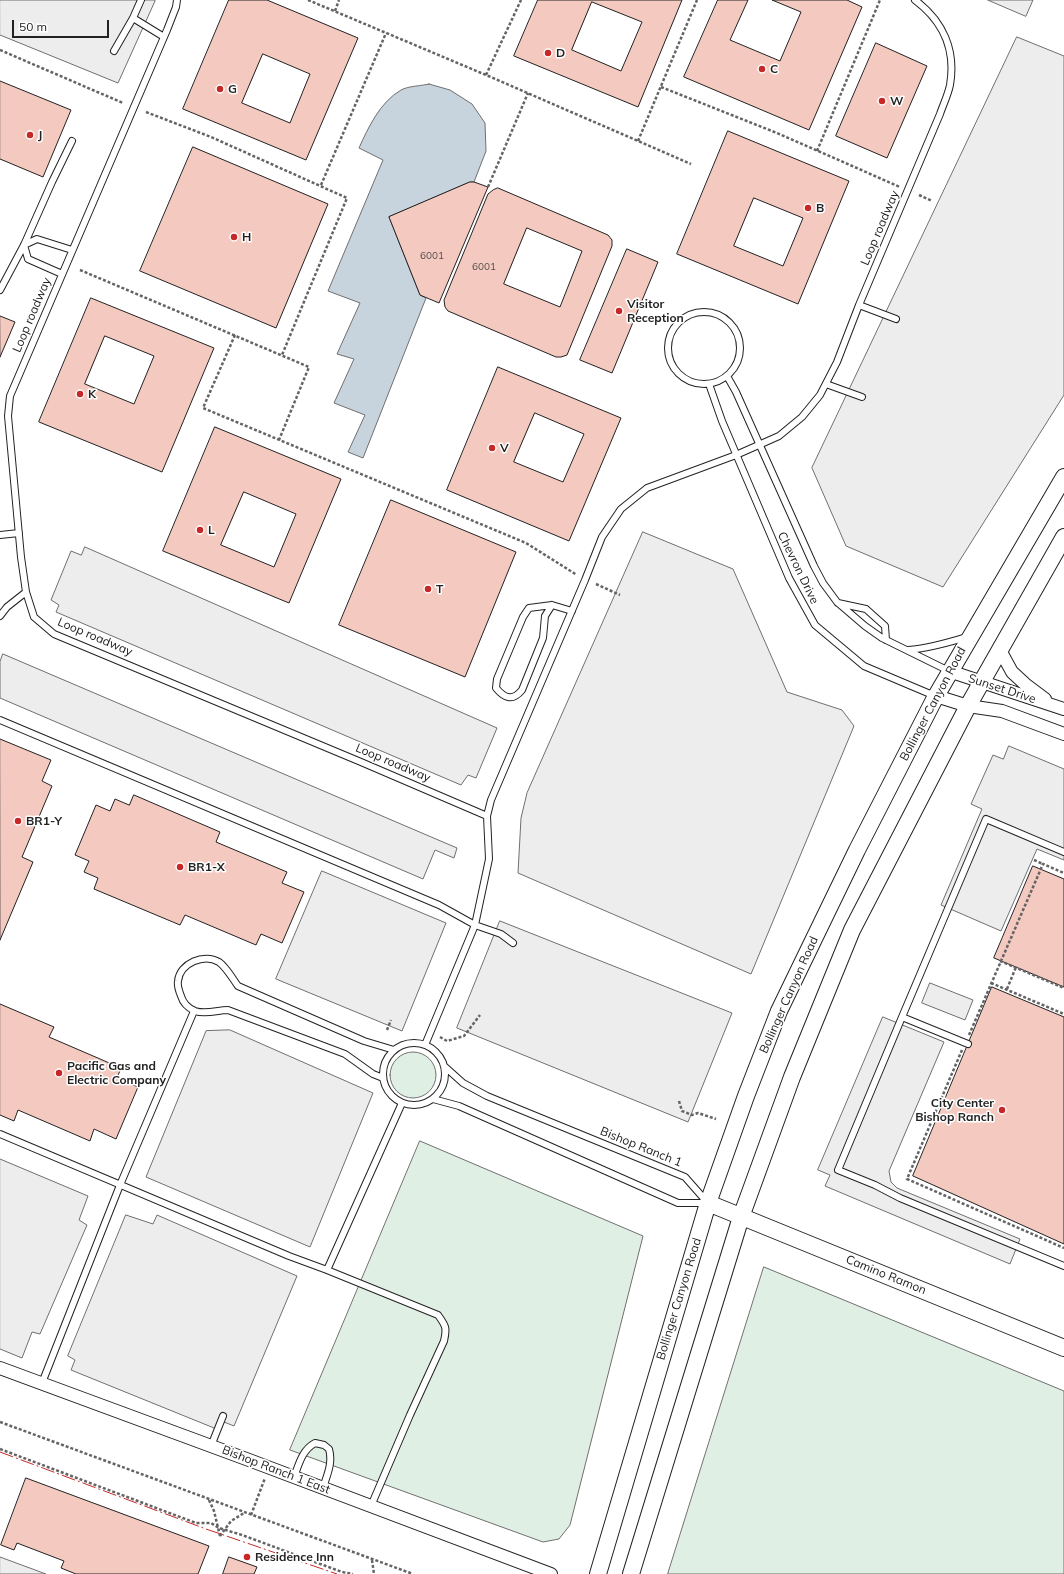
<!DOCTYPE html>
<style>
body{margin:0}
#map{position:relative;width:1064px;height:1574px;overflow:hidden;background:#fff;font-family:Mulish,sans-serif}
canvas{display:block}
.scale{position:absolute;left:12px;top:20px;width:97px;height:18px;box-sizing:border-box;border:2px solid #222;border-top:0;padding-left:5px;font-size:12px;line-height:14px;white-space:nowrap;color:#222;-webkit-text-stroke:3px #fff;paint-order:stroke}
</style>
<div id="map">
<canvas width="1064" height="1574"></canvas>
<div class="scale">50 m</div>
</div>
<script>
const ctx = document.querySelector('canvas').getContext('2d');
ctx.lineJoin = 'round';
function fillPath(path, color) { ctx.fillStyle = color; ctx.fill(path, 'evenodd'); }
function stroke(path, color, width, dash) { ctx.strokeStyle = color; ctx.lineWidth = width; ctx.lineCap = dash ? 'butt' : 'round'; ctx.setLineDash(dash || []); ctx.stroke(path); }
function drawText(font, color, halo, rows, align = 'center') {
  ctx.font = font + ' Mulish,sans-serif'; ctx.lineWidth = 3; ctx.setLineDash([]); ctx.textBaseline = 'middle'; ctx.strokeStyle = halo; ctx.fillStyle = color; for (const [text, x, y, turn = 0] of rows) {
    ctx.save(); ctx.translate(x, y); ctx.rotate((+turn || 0) * Math.PI / 180); ctx.textAlign = isNaN(turn) ? turn : align; if (halo) ctx.strokeText(text, 0, 0); ctx.fillText(text, 0, 0); ctx.restore();
  }
}
const green = new Path2D(`
 M390 1075a23 23 0 1 1 46 0a23 23 0 1 1-46 0Z
 M420,1141l223,95 -73,289 -11,14 -16,3 -253,-92z
 M764,1267l300,124v183h-396z`);
fillPath(green, '#e0efe3');
stroke(green, '#6f6f6f', 1);
const parking = new Path2D(`
 M0,0h155v1l-37,82 -118,-48z
 M988,0h45l-7,16z
 M1017,37l47,19v339l-121,192 -97,-41 -34,-78z
 M643,532l90,37 54,123 55,18 12,16 -103,248 -233,-101 3,-55 6,-25z
 M85,547l412,181 -21,50 -8,-3 -7,10 -405,-173 3,-7 -8,-5 20,-49 10,4z
 M3,654l454,194 -3,10 -19,-8 -12,29 -423,-181v-36z
 M1009,746l55,23v91l-27,-11 -36,82 -60,-26 41,-96 -11,-5 22,-49 10,4z
 M322,871l124,52 -44,108 -126,-52z
 M500,921l232,92 -44,109 -231,-94z
 M930,983l43,17 -8,20 -43,-17z
 M883,1017l61,25 -55,129 2,11 6,6 123,51 -10,25 -185,-78 5,-11 -12,-5z
 M230,1030l143,63 -63,154 -164,-70 60,-146z
 M0,1159l88,37 -9,24 8,5 -47,109 -8,-2 -10,26 -22,-9z
 M126,1215l27,9 4,-9 140,61 -63,150 -10,-4 -5,8 -148,-60 4,-10 -7,-4z
 M0,1557l46,17h-46z`);
fillPath(parking, '#ededed');
stroke(parking, '#6f6f6f', 1);
const water = new Path2D(`
 M429,84l21,6 22,14 13,19 1,28 -12,31h-4l-81,35 31,78 6,3 -63,160 -15,-6 17,-37 -31,-12 20,-44 -17,-5 23,-51 -32,-12 55,-131 -24,-12c9,-20 21,-46 42,-58 7,-4 20,-4 28,-6z`);
fillPath(water, '#c7d3dd');
stroke(water, '#6f6f6f', 1);
const building = new Path2D(`
 M229,0h38l91,38 -52,122 -123,-51zM263,54l47,20 -20,49 -48,-20z
 M538,0h144l-44,107 -124,-51zM592,2l50,20 -21,49 -49,-21z
 M718,0h30l-18,40 50,21 21,-49 -29,-12h75l15,7 -53,123 -125,-53z
 M876,43l51,23 -40,92 -51,-22z
 M0,81l71,29 -28,67 -43,-18z
 M728,131l121,50 -51,123 -121,-50zM754,198l49,20 -20,48 -49,-20z
 M193,147l135,57 -52,124 -136,-57z
 M470,182h4l14,5 -49,116 -19,-8 -31,-78z
 M498,188l110,47 4,5v6l-45,109 -6,2h-5l-108,-46 -3,-4 -1,-7 44,-106 5,-4zM527,228l55,23 -22,56 -56,-23z
 M627,249l31,13 -46,111 -32,-13z
 M91,298l123,50 -52,124 -123,-50zM105,336l49,20 -20,48 -49,-20z
 M0,316l15,6 -15,35z
 M498,367l123,51 -52,123 -122,-51zM535,413l49,21 -21,48 -49,-20z
 M215,427l126,52 -52,124 -126,-52zM244,492l52,22 -22,53 -53,-22z
 M391,500l125,52 -51,125 -126,-52z
 M0,739l51,21 -9,21 10,5 -30,71 11,5 -33,78z
 M134,795l86,37 -4,10 71,30 -5,11 22,9 -22,51 -21,-9 -5,11 -71,-30 -5,10 -86,-36 4,-11 -14,-6 5,-11 -14,-6 21,-50 14,6 5,-12 14,6z
 M1033,866l31,13v108l-70,-29z
 M992,987l72,30v227l-151,-68z
 M0,1004l54,23 -5,10 72,31 -4,10 21,9 -22,52 -22,-10 -4,12 -72,-31 -4,11 -14,-6z
 M26,1478l183,68 -11,28h-122l-15,-6 3,-7 -47,-18 -3,7 -13,-5z
 M229,1557l28,10 -3,7h-31z`);
fillPath(building, '#f3c9c0');
stroke(building, '#222', 1);
const lane = new Path2D(`
 M141,0l-8,18 31,19
 M177,0l-1,7 -9,23 -157,366 -2,20 13,141 5,35 8,25 20,17 307,128 126,54
 M114,51l19,-33
 M24,245l4,14 34,15
 M24,245l13,-6 35,11
 M0,290l24,-45 28,-63 20,-41
 M859,305l37,14
 M668 348a36 36 0 1 1 72 0a36 36 0 1 1-72 0Z
 M727,376l9,16 78,174 9,17 14,19 28,24 17,12 67,33
 M709,384l13,37 67,157 26,47 49,41 71,30
 M826,384l36,13
 M0,535l19,-2
 M838,603l28,6 19,17 1,14
 M552,605l-7,11 -2,22 -21,52c-9,11 -17,9 -26,-2l1,-9 26,-62 6,-9 23,-3 20,6
 M0,616l7,-9 19,-15
 M907,650c21,-1 41,-8 61,-13
 M0,720l439,185 36,20 26,9 12,9
 M902,1017l-64,153 37,15 25,13 164,68
 M383 1074a31 31 0 1 1 62 0a31 31 0 1 1-62 0Z
 M968,1044l-66,-27 84,-198 78,33
 M425,1045l50,-120 14,-66 -2,-43 4,-16 94,-220 17,-43 19,-28 26,-21 89,-33 43,-19 23,-19 18,-22 17,-33 22,-57 81,-191c3,-9 8,-19 10,-29 6,-35 -7,-64 -35,-85
 M444,1066l19,17 24,13 198,81 22,25
 M383,1078l-10,-4 -28,-20 -117,-44c-11,0 -22,5 -33,1 -7,-3 -12,-8 -14,-15 -2,-5 -4,-10 -3,-15 2,-18 26,-28 41,-19 8,6 13,16 19,24l126,55 30,9
 M433,1099l26,7 219,97h28
 M0,1134l289,122 38,14 111,45c8,11 9,13 6,26l-34,74 -39,91
 M327,1270l75,-167
 M42,1383l78,-198 74,-174
 M211,1446l12,-30
 M294,1477c5,-13 8,-27 21,-34l9,2 5,4c4,14 -2,26 -6,39`);
const street = new Path2D(`
 M1000,650l12,22 13,12 20,15
 M949,671l115,38
 M936,696l32,10 34,5 62,23
 M0,1368l249,92 302,114`);
const secondary = new Path2D(`
 M708,1203l356,145
 M598,1574l110,-371 38,-107 33,-85 78,-161 79,-154 128,-219
 M631,1574l110,-357 51,-140 60,-147 116,-224 96,-169`);
stroke(lane, '#222', 8);
stroke(street, '#222', 14);
stroke(secondary, '#222', 18);
stroke(new Path2D(`
 M308,0l178,75 205,89
 M335,11l4,-11
 M0,50l123,53
 M486,75l35,-75
 M661,87l116,46 123,54
 M146,112l65,25 136,61 -65,157
 M638,141l59,-141
 M817,151l63,-151
 M321,185l65,-152
 M488,187l40,-94
 M919,195l13,6
 M80,270l229,97 -30,73
 M235,335l-32,73 323,135 51,32
 M596,584l24,11
 M1034,860l9,4
 M1000,961l64,27
 M991,983l73,31
 M1007,989l9,-22
 M387,1030l4,-10
 M969,1035l74,-171 21,9
 M440,1037l7,4 17,-5 16,-21
 M962,1050l-55,129 157,69
 M679,1101l3,10 10,4 6,-2 18,6
 M0,1422l413,152
 M0,1449l196,74h15l8,5 23,7 100,37 11,2
 M209,1500l5,11 6,25
 M251,1515l14,-37
 M220,1536l11,-15 13,-8
 M372,1560l2,14`), '#646464', 2.5, [3, 2]);
stroke(lane, '#fff', 6);
stroke(street, '#fff', 12);
stroke(secondary, '#fff', 16);
stroke(new Path2D(`
 M0,1452l206,77 131,45`), '#c62828', 1, [14, 3, 2, 3]);
for (const [x, y, r, color] of [
 [548,53,4,"#c62828"],
 [762,69,4,"#c62828"],
 [220,89,4,"#c62828"],
 [882,101,4,"#c62828"],
 [30,135,4,"#c62828"],
 [808,208,4,"#c62828"],
 [234,237,4,"#c62828"],
 [619,311,4,"#c62828"],
 [80,394,4,"#c62828"],
 [492,448,4,"#c62828"],
 [200,530,4,"#c62828"],
 [428,589,4,"#c62828"],
 [18,821,4,"#c62828"],
 [180,867,4,"#c62828"],
 [59,1073,4,"#c62828"],
 [1002,1110,4,"#c62828"],
 [247,1557,4,"#c62828"]
]) { const dot = new Path2D(); dot.arc(x, y, r, 0, 2 * Math.PI); ctx.fillStyle = color; ctx.fill(dot); stroke(dot, '#fff', 1.5); }
drawText('10px', '#564c4a', null, [
 ["6001",432,256],
 ["6001",484,267]
]);
drawText('bold 12px', '#222', '#fff', [
 ["D",556,53],
 ["C",770,69],
 ["G",228,89],
 ["W",890,101],
 ["J",38,135],
 ["B",816,208],
 ["H",242,237],
 ["Visitor",627,304],
 ["Reception",627,318],
 ["K",88,394],
 ["V",500,448],
 ["L",208,530],
 ["T",436,589],
 ["BR1-Y",26,821],
 ["BR1-X",188,867],
 ["Pacific Gas and",67,1066],
 ["Electric Company",67,1080],
 ["City Center",994,1103,"right"],
 ["Bishop Ranch",994,1117,"right"],
 ["Residence Inn",255,1557]
], 'left');
drawText('12px', '#222', '#fff', [
 ["Loop roadway",880,228,-67],
 ["Loop roadway",32,315,-67],
 ["Chevron Drive",798,568,64],
 ["Loop roadway",95,637,23],
 ["Sunset Drive",1002,689,18],
 ["Bollinger Canyon Road",933,704,-62],
 ["Loop roadway",393,763,23],
 ["Bollinger Canyon Road",789,995,-66],
 ["Bishop Ranch 1",641,1147,22],
 ["Camino Ramon",886,1275,22],
 ["Bollinger Canyon Road",679,1299,-73],
 ["Bishop Ranch 1 East",276,1470,21]
]);
</script>
